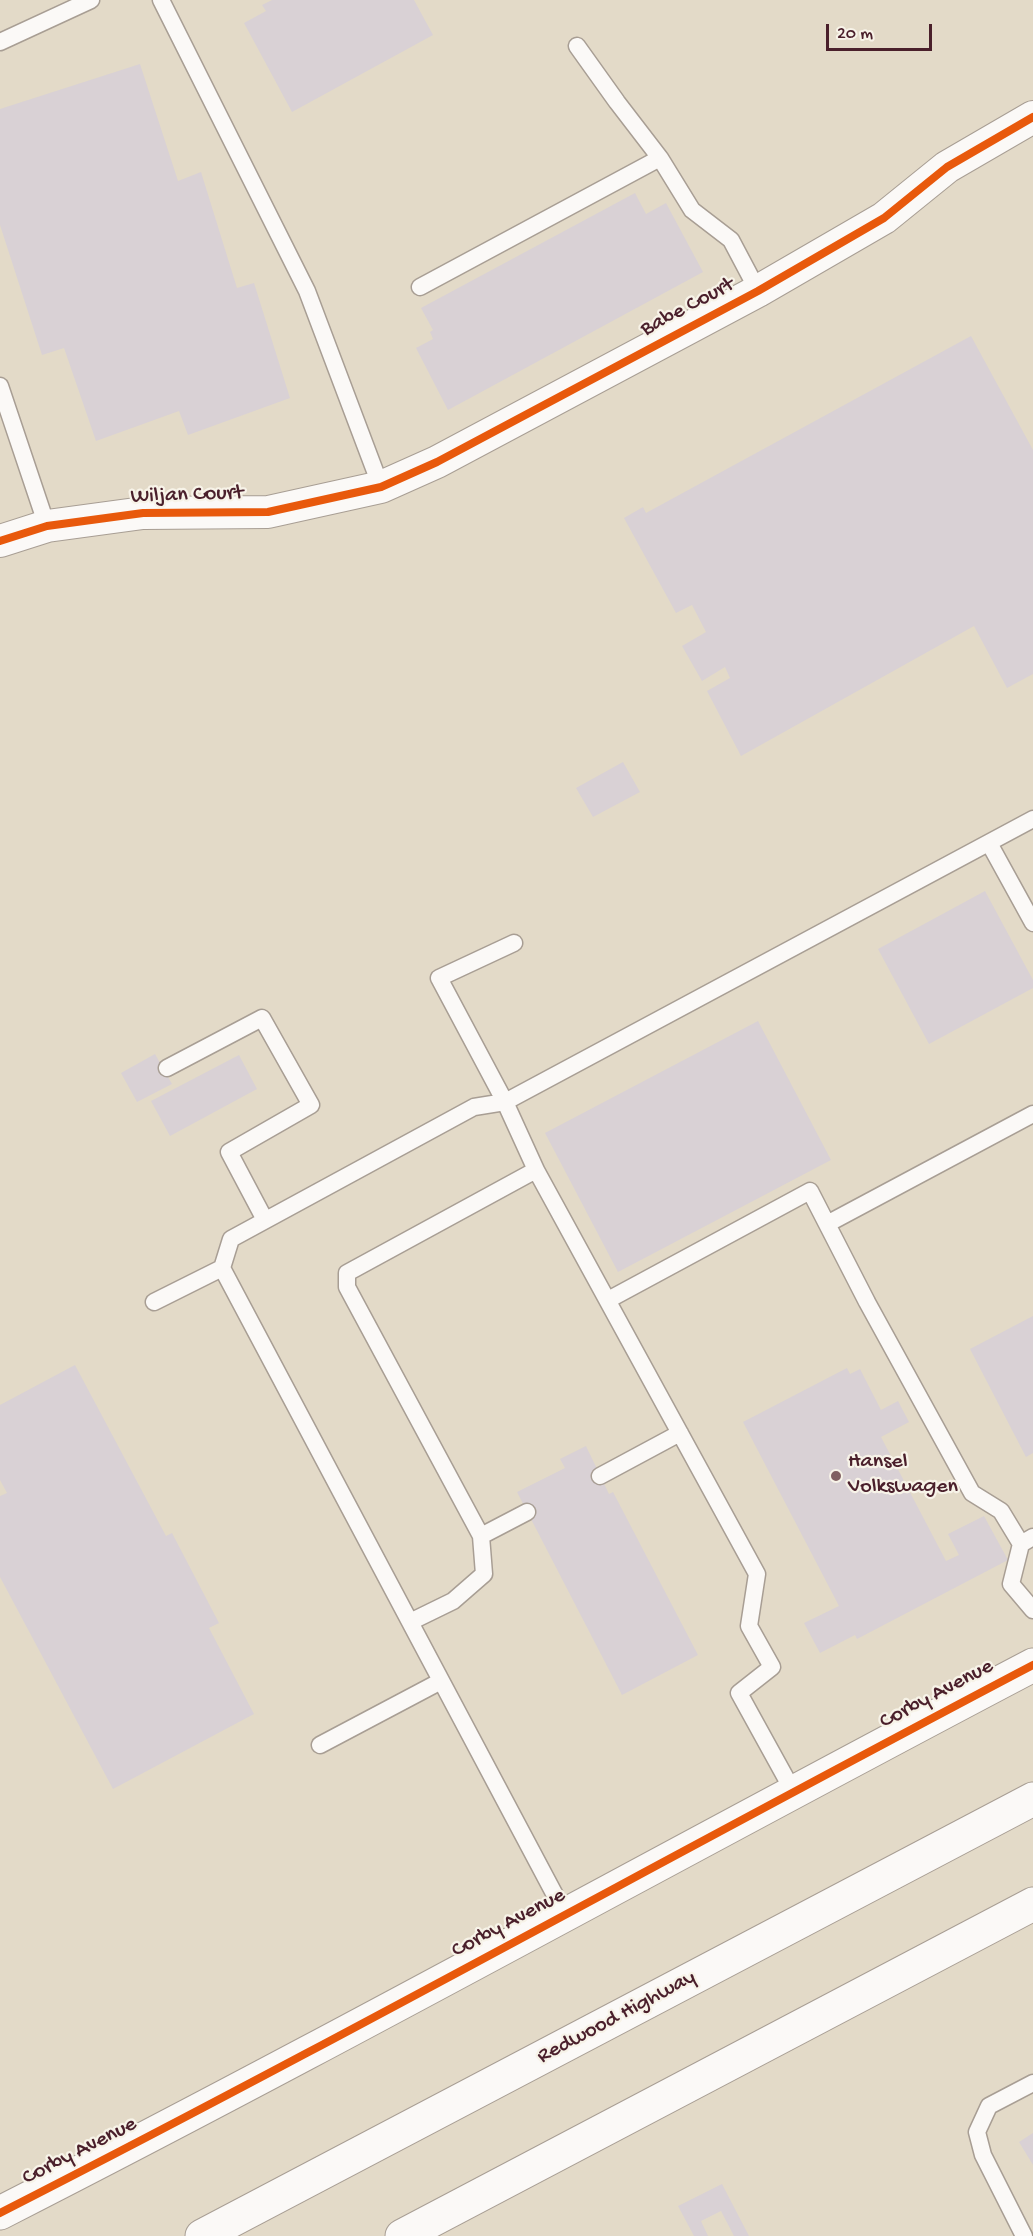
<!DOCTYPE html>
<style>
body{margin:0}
#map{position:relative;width:1033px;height:2236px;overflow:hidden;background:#e3dac8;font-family:"Gochi Hand",sans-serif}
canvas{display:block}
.scale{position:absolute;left:826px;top:24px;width:106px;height:27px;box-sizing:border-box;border:3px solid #4a1f2b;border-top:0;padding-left:8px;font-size:18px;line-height:21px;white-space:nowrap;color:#4a1f2b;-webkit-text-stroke:4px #f7f3e8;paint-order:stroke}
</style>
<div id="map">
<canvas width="1033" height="2236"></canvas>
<div class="scale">20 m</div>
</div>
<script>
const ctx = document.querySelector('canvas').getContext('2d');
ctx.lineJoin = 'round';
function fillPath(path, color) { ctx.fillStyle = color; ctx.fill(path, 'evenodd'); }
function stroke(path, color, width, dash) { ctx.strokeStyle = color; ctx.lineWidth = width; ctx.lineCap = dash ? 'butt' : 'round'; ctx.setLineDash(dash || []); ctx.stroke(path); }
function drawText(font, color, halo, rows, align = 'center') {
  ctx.font = font + ' "Gochi Hand",sans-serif'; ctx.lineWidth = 4.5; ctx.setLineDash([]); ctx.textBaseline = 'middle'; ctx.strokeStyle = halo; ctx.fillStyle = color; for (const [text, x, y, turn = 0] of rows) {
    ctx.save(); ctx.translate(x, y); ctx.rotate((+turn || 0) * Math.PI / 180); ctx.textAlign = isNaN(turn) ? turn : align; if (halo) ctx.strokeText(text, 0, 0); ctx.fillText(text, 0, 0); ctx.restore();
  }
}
fillPath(new Path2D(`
 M272,0h142l19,35 -141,77 -48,-89 22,-12 -4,-6z
 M140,64l38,117 23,-9 36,116 17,-5 36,115 -102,37 -9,-24 -83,30 -32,-93 -22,7 -42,-130v-116z
 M635,193l11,21 20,-11 37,69 -255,138 -32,-62 17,-9 -3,-7 3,-2 -12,-22z
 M971,336l62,114v224l-26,14 -33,-62 -233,130 -34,-65 23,-13 -5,-11 -23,14 -20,-35 24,-14 -14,-27 -16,8 -52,-95 19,-11 3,6z
 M623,762l17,30 -47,25 -17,-29z
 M985,891l48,89v8l-104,56 -51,-95z
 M758,1021l73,139 -213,112 -73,-139z
 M155,1054l17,30 -35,18 -16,-29z
 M239,1055l18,34 -87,47 -19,-35z
 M1033,1316v137l-7,4 -56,-108z
 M75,1365l91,171 6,-3 47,90 -10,5 45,86 -141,75 -113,-212v-81l7,-3 -7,-13v-75z
 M847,1368l3,6 10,-5 21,41 17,-9 11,21 -28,15 65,124 13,-6 -11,-21 36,-18 24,44 -151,79 -2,-4 -35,18 -16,-30 35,-17 -96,-184z
 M586,1446l23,48 4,-2 85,163 -76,40 -105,-203 48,-24 -5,-9z
 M1033,2133v32l-14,-23z
 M722,2184l27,52h-15l-13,-25 -20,10 7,15h-14l-16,-30z`), '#d9d1d5');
const lane = new Path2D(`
 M161,0l146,291 74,196
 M0,42l91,-42
 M577,46l40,56 43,56
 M420,287l240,-129 32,52 39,30 27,51
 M0,386l47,140
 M989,843l44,80
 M514,943l-75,35 66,124 31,68
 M167,1068l95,-50 49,87 -82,47 36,68
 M827,1224l206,-110
 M222,1268l343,646
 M608,1300l202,-109 57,111 105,191 29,18 20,33
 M154,1302l68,-34 9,-29 243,-132 31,-5 528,-283
 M600,1476l80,-43
 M481,1536l46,-24
 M1033,1537l-12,7 -10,40 22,26
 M410,1622l43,-21 31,-27 -3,-38 -134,-249v-14l189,-103 221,404 -8,52 23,41 -33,26 54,98
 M320,1745l121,-64
 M1024,2236l-41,-81 -6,-23 12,-26 44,-23`);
const street = new Path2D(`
 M0,541l47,-15 96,-13 125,-1 113,-25 56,-25 321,-171 126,-73 63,-51 86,-50`);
const secondary = new Path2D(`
 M0,2213c347,-177 688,-367 1033,-548`);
const highway = new Path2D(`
 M202,2236l831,-437
 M402,2236l631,-332`);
stroke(lane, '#a89e94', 19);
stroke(street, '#a89e94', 34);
stroke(secondary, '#a89e94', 35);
stroke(highway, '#a89e94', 35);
stroke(lane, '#fbf9f7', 16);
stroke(street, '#fbf9f7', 32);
stroke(secondary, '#fbf9f7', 33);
stroke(highway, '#fbf9f7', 33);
stroke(new Path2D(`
 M0,541l47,-15 96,-13 125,-1 113,-25 56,-25 321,-171 126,-73 63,-51 86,-50
 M0,2213c347,-177 688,-367 1033,-548`), '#e8590c', 8);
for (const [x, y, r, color] of [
 [836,1476,6,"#806062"]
]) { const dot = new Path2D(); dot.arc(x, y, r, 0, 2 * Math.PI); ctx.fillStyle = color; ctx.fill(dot); stroke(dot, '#f7f3e8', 2); }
drawText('22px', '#4a1f2b', '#f7f3e8', [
 ["Babe Court",688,308,-28],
 ["Wiljan Court",187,496,-2],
 ["Corby Avenue",937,1695,-28],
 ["Corby Avenue",509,1924,-28],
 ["Redwood Highway",617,2018,-28],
 ["Corby Avenue",80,2152,-27]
]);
drawText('22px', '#4a1f2b', '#f7f3e8', [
 ["Hansel",848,1463],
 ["Volkswagen",848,1488]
], 'left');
</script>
